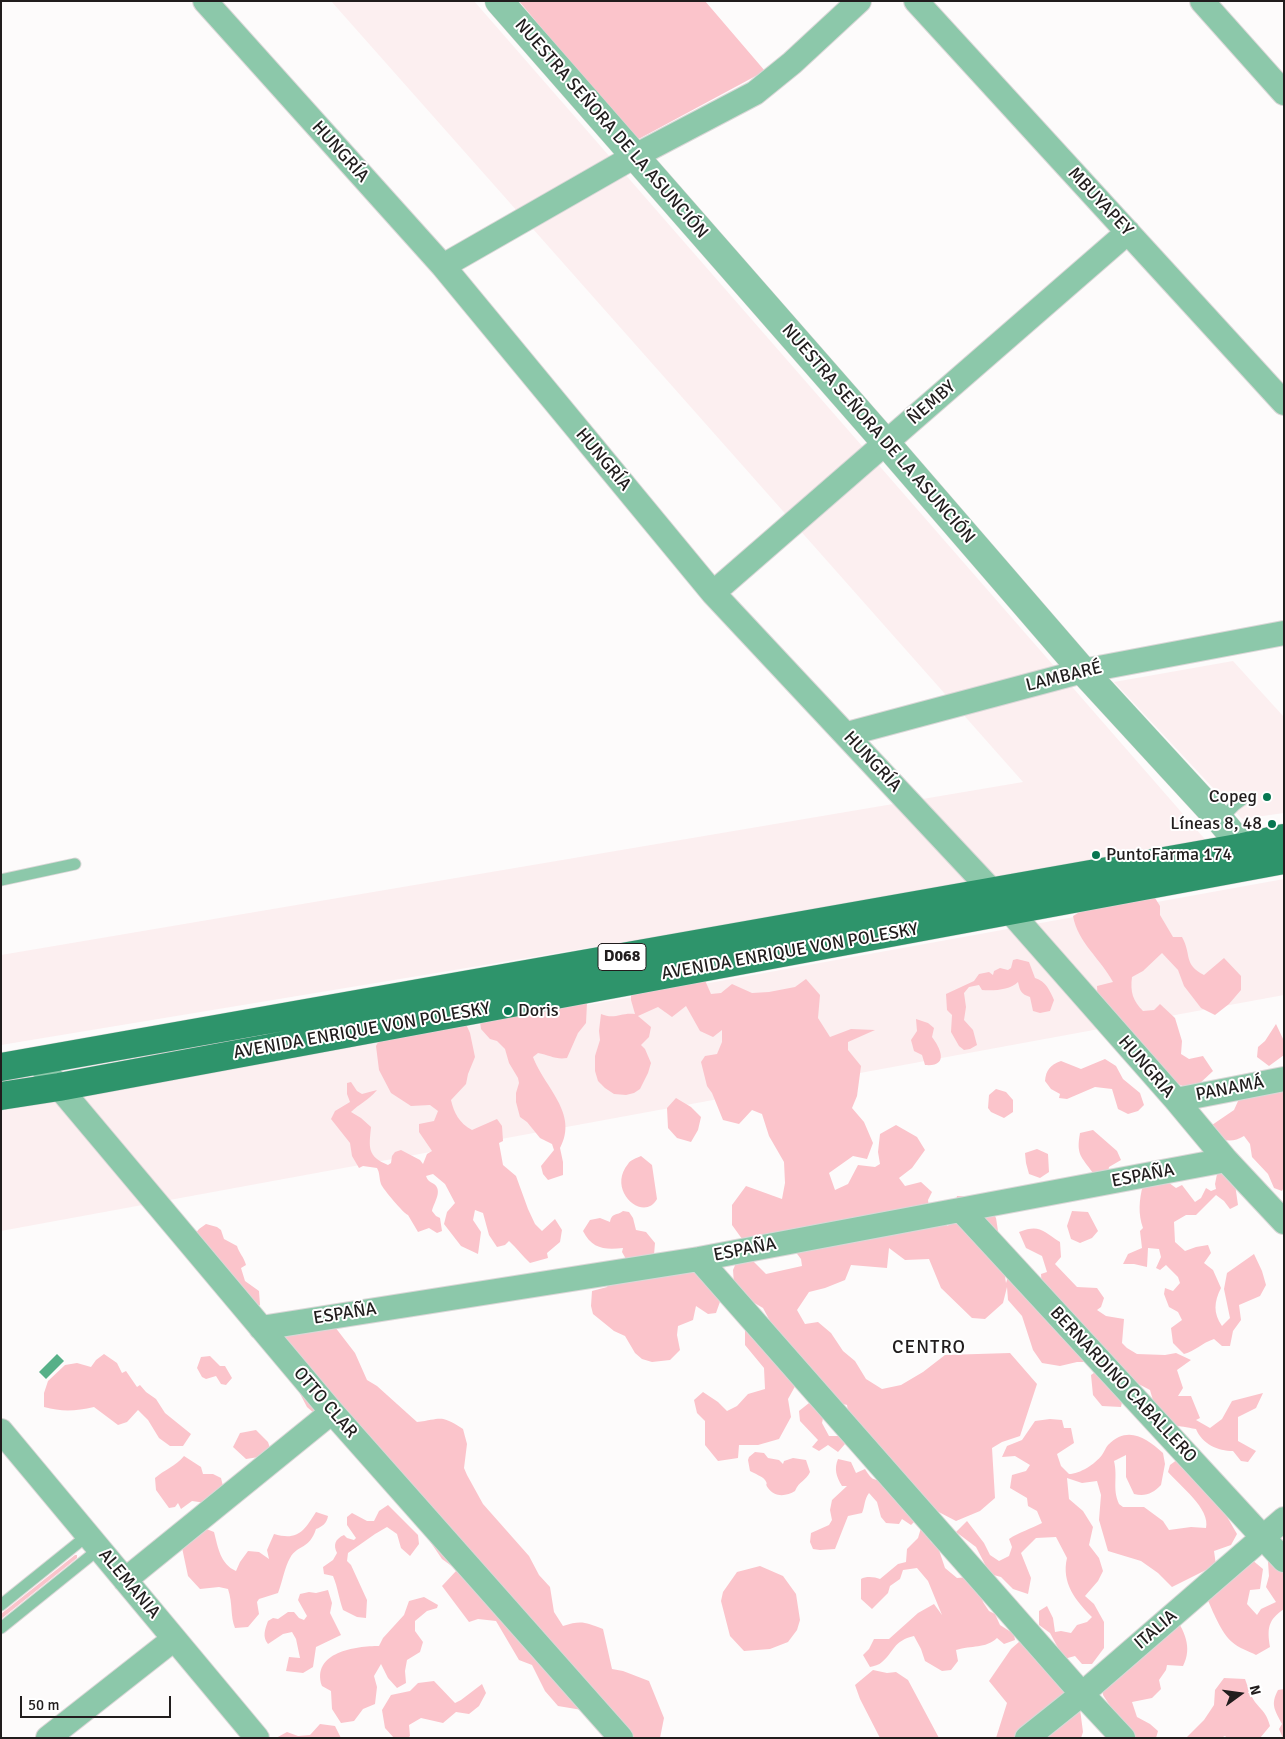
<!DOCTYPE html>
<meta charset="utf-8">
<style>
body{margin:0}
#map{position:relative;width:1285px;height:1739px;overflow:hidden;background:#fdfbfb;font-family:Signika,sans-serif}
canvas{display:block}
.frame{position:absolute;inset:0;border:2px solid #211d1d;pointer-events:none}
.north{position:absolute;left:1215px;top:1669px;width:50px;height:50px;-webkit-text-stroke:4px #fff;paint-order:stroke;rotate:76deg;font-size:14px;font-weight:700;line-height:20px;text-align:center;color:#211d1d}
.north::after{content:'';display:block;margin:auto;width:18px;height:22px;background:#211d1d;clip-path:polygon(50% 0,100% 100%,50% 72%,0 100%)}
.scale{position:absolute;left:20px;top:1696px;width:151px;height:22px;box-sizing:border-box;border:2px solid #211d1d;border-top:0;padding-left:6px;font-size:15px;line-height:18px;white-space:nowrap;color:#211d1d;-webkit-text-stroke:4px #fff;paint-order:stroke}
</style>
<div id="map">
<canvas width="1285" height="1739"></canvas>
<div class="frame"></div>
<div class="north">N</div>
<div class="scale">50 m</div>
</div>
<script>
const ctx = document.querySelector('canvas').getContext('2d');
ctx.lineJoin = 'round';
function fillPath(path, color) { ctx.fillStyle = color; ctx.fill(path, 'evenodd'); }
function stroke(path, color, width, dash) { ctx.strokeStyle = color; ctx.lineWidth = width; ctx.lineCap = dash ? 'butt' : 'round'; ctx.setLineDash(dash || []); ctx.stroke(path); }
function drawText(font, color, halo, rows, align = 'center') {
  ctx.font = font + ' Signika,sans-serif'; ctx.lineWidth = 4; ctx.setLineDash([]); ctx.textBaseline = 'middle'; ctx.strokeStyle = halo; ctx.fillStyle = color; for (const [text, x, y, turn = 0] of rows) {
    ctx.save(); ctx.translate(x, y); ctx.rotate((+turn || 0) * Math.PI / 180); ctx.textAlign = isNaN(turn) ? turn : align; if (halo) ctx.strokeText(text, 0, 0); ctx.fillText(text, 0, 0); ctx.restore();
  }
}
fillPath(new Path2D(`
 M331,1h143l736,844 -1209,200v-90l1022,-173z
 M1233,661l51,56v96l-42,6 -128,-137z
 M1284,879v116l-1283,236v-120z`), '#fceff0');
fillPath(new Path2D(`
 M519,1h186l60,70 -130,70z
 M1147,885l13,21v9l13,22h9c10,18 1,27 22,38l20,-17 17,18v14l-12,14 -14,11 -14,-7 -17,-22 -6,-16 -16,-17 -19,18 -11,6c-2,15 1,24 11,34l11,-1 6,-6 15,14 7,23 -1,13 8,5 14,-3 10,15 -15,14 -13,2 -16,-7 -71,-71 -1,-23 16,-4c-12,-23 -35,-39 -40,-66l15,-9z
 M1017,959l12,3 6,16c11,3 15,13 19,22l-4,11 -10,2 -7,-2 -3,-14c-9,-3 -10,-6 -12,-15 -8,8 -24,9 -36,8l-3,-5 -10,2 -5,6 2,14 -2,13 9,10 4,15 -7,4 -6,1 -5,-4 -8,-14 1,-17 -5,-5 -1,-16 28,-13 5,-7 10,-2 4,3 1,-4 6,-3 8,2 3,-2 2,-8z
 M704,978l7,16 10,-1 11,-9 20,9 17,-1 26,-5 11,-8 14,16 -2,23 12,19 21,-8 24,1 -27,12v8l13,16 -4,30 -5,12 12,14 9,21 -6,16 -14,-3 -24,17 6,17 13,-6 10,-19 17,2 5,-3 -2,-12 2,-18 16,-9 21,12 8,13 -13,18 -13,10 6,8 16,-4 11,10 -4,8 2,16 18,10 4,-8 5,-22 26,1 13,21 10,65 6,-19 30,24 -1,-14 6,-2 -5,-16 -16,-8 -7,-16c21,-8 23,-1 41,10l1,15 -6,7 22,23 20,1 7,10 -3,9 -4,3 9,6 18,3 -2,24 5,5 10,6 28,1 11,-2 15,7 -14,10 6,18 -5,8h13l9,22 -4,2 14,8 12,-9 10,-18 31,-8 -7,15 -18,9v24l18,10 -8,11 -7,-1 -8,-10c-15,0 -31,-7 -37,-22 -37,-7 -35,-1 -46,-39l-23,-12 -6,29 -19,-1 -9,-11 -2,-20 7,-5 -5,-8h-16l-17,4 -18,-3 -9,-13 -11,-34 -14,-16 -1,-13 -4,16 -18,16 -13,-1 -31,-30 -12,-29 -24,1 -16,-12 -2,20 -36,-3 -6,15 -20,8 -16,4 -12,18 8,14 13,-2 13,11 12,18 12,10 11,18 16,10 19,-4 22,-13 22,-17 65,-2 27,31 -17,52 -18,6 -10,6 3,50 -15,13 -24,10 -25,-13 -80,-79 -4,-24 -14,-4 -35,-20 -10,18 3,18 -12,22 -21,6h-19l-1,13 -20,3 -13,-16v-24l-8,-8 -3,-13 9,-8 15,10 9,9 10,-5 11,-12 17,-5 -1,-21 -19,-23v-17l33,8 -15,-28 -17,-10 -12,-14 -1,-14 6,-14 11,2 16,16 36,-8 -1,-7 -10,-13 -46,-3 -13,-18v-20l14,-19 36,13 3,-16 -1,-21 -15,-26 -7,-22 -10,-4 -13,14 -16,-4 -11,-27 -5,-7 -6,-24 4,-6 12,-2 5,-12v-12l-9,7 -13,-6 -14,-25 -14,11 -14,-10 -20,9 13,11 -2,10 -8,8 4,4 6,14 -3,10 -8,16 -6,4 -8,2 -12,-1 -9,-6 -7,-7 -3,-10v-15l5,-16 -1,-9 2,-17c14,6 20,-2 34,0l-4,-14v-5z
 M584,995l3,8 -1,20 -8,10 -11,25c-11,2 -18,-3 -29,-5l-5,4c11,30 46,56 27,91l3,14v13l-15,5 -5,-6 -2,-8 13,-16 -2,-6 -12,-6 -13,-16 -7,-5 -4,-15v-9l3,-10 -1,-5 -9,-15 -4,-14 -8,-8 -7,-2 -9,-10 -2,-14z
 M461,1013l9,20 5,24 -7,17 -2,10 -15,16c3,13 8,23 21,30l25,-11 5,7 1,15 -4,2 4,22 13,11 12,33 7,15 7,7 13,-12 7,11 -2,12 -13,11 1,5 -18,5c-8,-7 -13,-15 -21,-22l-4,4 -8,2 -8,-12 -6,-22 -8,-3 -2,10 8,12 -3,22 -17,-8 -17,-22 3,-12 8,-9 -10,-19 -12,-10 -7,2c2,5 3,5 8,8 9,7 0,18 -2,27l4,5 4,2 2,13 -5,2 -8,-5 -11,4 -10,-17c-4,-1 -25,-26 -27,-31 -2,-6 -1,-11 -4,-16l-14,-2 -4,2 -7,-12 -2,-13 -19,-24 4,-8 15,-9 -3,-8v-11l4,-1 6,9 5,3 15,-4c-8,10 -18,14 -26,22l10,6 10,9c-2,21 -4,29 17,38l3,-2 1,-7 3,-4 6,-2 19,10 3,4 4,-10 5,-3 -13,-19v-8l15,-3 4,-10 -8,-6 -19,1 -20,-13 -12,-23 -3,-24 13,-25z
 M916,1019l12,4 6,5 -2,9c9,12 17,30 -7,28l-3,-10 -8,-4 -3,-11 6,-9z
 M1276,1024l8,17v14l-15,11 -12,-9 1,-10 7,-6z
 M1105,1059l11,7 7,13 17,14 4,12 -6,6 -10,3 -10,-5 -6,-20 -17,-2 -28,12 -8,-1 1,-4 -9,-5 -6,-8c1,-11 5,-16 16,-20l20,8z
 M1284,1084v103l-2,4 -8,-3 -6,-14 -16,-17 -2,-13 -6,-8c-10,6 -17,5 -28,2l-4,-13 22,-15 5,-11z
 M996,1089l10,3 7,8v12l-9,6 -13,-6 -3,-4 1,-13z
 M676,1098l15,9 10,10 -3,13 -7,12 -14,-4 -9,-10 -1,-20z
 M1093,1130l24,21 4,9 -12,7 -1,6h-15c-12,-17 -17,-18 -13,-40z
 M1037,1149l11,5 1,18 -9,6 -11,-4 -3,-11 -1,-10z
 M641,1156l11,9 5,34c-13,24 -51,-8 -29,-35 2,-4 9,-6 13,-8z
 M1227,1169l8,15 3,21 -8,4 -6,-8 -8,-6 -20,20h-10l-12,7 1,20 10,9 11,-4 12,-2 3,8 -7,10 9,7 8,18c-7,14 -8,25 1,38l8,-8 -6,-29 3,-16 27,-19 8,17 4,14 -6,11 -21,9 2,15 -8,11 -3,15h-8l-8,-7c-12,4 -19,12 -30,15l-11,-11 -2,-15 11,-8 -4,-8 -9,-5 -5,-13 1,-6 8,3 7,-8 -2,-6 -12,-12 -6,5 -4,-2 5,-11 -2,-8 -11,-1 -1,19 -13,-3h-11l5,-10 14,-6 -2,-17 3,-3c-5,-14 -4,-28 0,-43l18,-8 15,11 6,-3 13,17 6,-4 5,-10 5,3 5,-2 -1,-5 2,-10z
 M623,1211l6,1 4,6 3,12 10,2 9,11 -1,12 31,1 36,43 -5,14 -8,1 -12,-8 -3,14 -15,6 -1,9 3,15 -10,10 -18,2 -10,-3 -7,-6 -10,-17 -11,-5 -21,-17 -2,-8 1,-15 15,-4 4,-10 15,-18 -4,-7 1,-4c-18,2 -31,1 -40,-17l7,-11 10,-2 10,4c2,-10 7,-6 13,-11z
 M1072,1211l16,1 10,19 -6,7 -12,5 -9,-4 -4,-13z
 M206,1224l11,3 4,3 3,9 13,7c2,7 7,11 9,19l-5,3 4,13 14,10 1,14 -4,3 -61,-74 4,-5z
 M325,1314l30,39 12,27 10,6 40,36c25,-3 23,-8 46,7l4,15 -3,24 3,7 16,29 46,52 10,19 11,12 4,25 9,14c18,-6 22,-4 40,3l9,40 11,2 26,10 15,37 -4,20h-55l-23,-28 -24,-4 -13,-15 -13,-26 -13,-5 -23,-39 -18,-2 -9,3 -27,-36 15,-16 -15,-11 -26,-38 -75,-84 -34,-30 -30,-57 7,-30z
 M104,1354l13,9 5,10 4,-2 11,16 3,-2 6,7 10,7 9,14 26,21 -8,12h-13l-11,-8 -11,-18 -10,-10 -11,12 -9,3 -24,-18c-18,4 -32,5 -50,0v-14l4,-12 17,-16 12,-2 14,4 5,-7z
 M210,1356l10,10h5l7,12 -6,7 -5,-1 -5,-8 -10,3 -4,-2 -5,-9 4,-11z
 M809,1403l9,3 6,8 -2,9 7,13h14l2,8 -7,8 -10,-7 -9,6 -7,-4 6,-7 -18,-19 -1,-10z
 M1050,1419l12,1 2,8h7l3,15 -17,11 4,12 8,8c11,0 26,-10 33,-19 2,-3 4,-8 6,-10 20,-20 38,-7 55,8l2,11 -4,21c-8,8 -15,12 -27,9l-8,-17v-22l-12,6c4,17 -2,27 5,43l4,3h21l19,14 6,9 22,-3 15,1c5,-19 -27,-43 -38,-56l2,-7 8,-6 48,56 11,19 -6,11 -17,6 2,14 -44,22 -14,-14 -17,-12 -33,-10 -9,-31 2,-25 -4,-14 -15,2 -15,-5 2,21 14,12 10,16 -4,18 10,13 4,13 -5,10 -13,15 9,8 10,18v26l-12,16h-10l-7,-8 -11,3 -14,-26 -11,-8v-14l8,-5 6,12 2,14 6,-1 10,2 6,-8 10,-3 5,-5c-16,-16 -31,-34 -25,-59l-11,-21 -20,1 -15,15 10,25 -3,16 -15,-5 -12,-12 -11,-3 -14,-27 -20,-15 11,-11 17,22 6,12 9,6 10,-5 3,-9 -3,-8c10,-7 22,-10 33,-16l-5,-12 -9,-5 -1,-8 -17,-10 2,-13 14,-4 4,-6 -15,-9 -13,1 5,-11 15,-6 13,-19z
 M256,1430l12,12 2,6 -11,9 -13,2 -13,-12 7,-14z
 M755,1452l9,1 4,5 11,2 4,4 1,-3 9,-3 13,2 4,12c-4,9 -11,9 -15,19 -8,5 -20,7 -27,-3 -4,-6 1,-2 -3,-8 -3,-4 -10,-6 -15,-9l-2,-11 1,-3z
 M184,1456l17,11 2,7h10l8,4 3,12 -11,14 -21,-3 -11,8 -3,-6 -3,4 -6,1 -13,-18 -1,-12c9,-8 21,-12 29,-22z
 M838,1459l13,3 5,11 9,-4c8,13 7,8 18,14 6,2 11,9 16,12 10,9 22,13 31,24l-3,14 4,9 7,5 7,21 12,10 12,-1 9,8 5,17 6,9 6,3 5,11 14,9 1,6 -11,4 -7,-6c-12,11 -25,7 -41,12l2,11 -7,9 -9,1 -17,-10 -4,-12 -7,-13c-21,5 -19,15 -32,26 -3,3 -8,4 -12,5l-7,-12 6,-6 5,-10h15l29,-26 16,-9 8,11 -14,-34 -11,-13 -14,2 -3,9 -10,7 -2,7 -16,16 -11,-10v-20c5,-3 14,-2 19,0l18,-15 8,-2 1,-13 11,-11 3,-10 -5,-8 -5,5 -9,-6 -3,5 -13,-1 -5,-6 -4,-15 -8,-9c-5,7 -4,13 -7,20l-14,3 -13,33 -15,1 -7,-1 -3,-7 1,-9 18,-8 3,-5 -2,-10 2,-10 15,-14h-5c-6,-10 -8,-17 -4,-27z
 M388,1505l30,30 1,9 -9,12 -9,-8 -4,-14 -10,-7 -12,7 -27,19 -1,8 4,4 16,35 -1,18 -9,-1 -14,-7c-4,-11 -5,-22 -10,-34l-9,-2 -1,-7 10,-7 4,-7c-4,-8 -2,-14 7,-18l3,3 7,2 2,-2 -9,-13v-8l5,-4 15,8h7l5,-10z
 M316,1512l12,4c-1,7 -6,11 -12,13 -7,21 -18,15 -26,29 -5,8 -8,25 -12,35l-19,6 -2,3 2,12 -11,13 -13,1c-5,-12 -2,-24 -7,-39l-9,-2 -19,2 -12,-13 -7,-33 18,-17 15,6c4,15 6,32 22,39l4,-9 8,-11 11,1 10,7 -2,-9 7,-16c24,7 30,-3 42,-22z
 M75,1555h2v3l-76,61v-5z
 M1276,1557l8,2v50c-16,11 -17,19 -14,38l-14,8c-7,-4 -18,-7 -24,-13 -10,-8 -20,-32 -25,-44l44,-39 12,10 -3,20 -10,1 -3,14 10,11 4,-6 15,-7 -10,-15 3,-11 -1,-14z
 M760,1566l23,10 13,18 4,26 -3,10 -9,12 -18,7 -26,2 -14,-15 -9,-35 2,-9 14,-20z
 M328,1590l4,13 -2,10 11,22 -25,12 -3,20 -10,6 -17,-2 3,-14 11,1 -4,-19 -4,-7 -9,2 -15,10c-6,-7 -3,-15 0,-23l5,-3 5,1 10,-7h6l5,6 5,2 3,-4 -9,-16 2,-6 9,-2 7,1z
 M424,1597l14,8 -1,3 -10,3 -12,10v10l8,11 -3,10 -13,8 -2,11 1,12 -9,5 -9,-10 -7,-14 -7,12 3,11 -2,17 -12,5 -9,12 -13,2 -9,-14 -1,-18 -9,-5c-11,-34 34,-40 57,-40l4,-8 21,-23 5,-14z
 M1173,1614c11,16 20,33 10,52l-16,-1 -1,5 -7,10 2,9 -9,9 -20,4 5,15 13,7 8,7 -2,7h-50l4,-13 9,-5 -16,-25 -1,-20z
 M1029,1633l38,37 -3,33 16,6 3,23 -2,6h-85l11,-35 -18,-22 22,-32z
 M873,1670l14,3 9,-1 12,8 31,58h-59l-20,-39 -5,-14z
 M1224,1678l21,1c3,8 5,16 10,23 8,10 11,10 15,24l-10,12h-33l-2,-2 -4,2h-35l18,-18 10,-15 1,-15z
 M434,1681l21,22 6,-3 21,-16 4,9 -7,13 -10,8 -13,-2 -13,11 -22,-5 -12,7 1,11 -2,2h-14l-9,-10 -3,-18 9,-15 19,-4 8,-8z
 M1284,1689v49h-1l-4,-9 3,-5c-7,-14 -12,-19 -4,-34z
 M320,1724l15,2 6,12h-65l11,-6 11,4 12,-1z`), '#fbc4cb');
fillPath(new Path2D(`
 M57,1354l7,7 -18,18 -7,-7z`), '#56b088');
const service = new Path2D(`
 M1220,820l15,-15 7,-5
 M1,880l74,-16
 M1,1605l87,-70
 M1,1628l98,-79`);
const minor = new Path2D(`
 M205,1l238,265 270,327 279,298 184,209 50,60 58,62
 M916,1l368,402
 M1202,1l82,92
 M443,266l192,-110 120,-63 37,-30 67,-62
 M713,593l415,-361
 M847,734l236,-63 201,-38
 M37,1061l295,351 289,326
 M1176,1100l108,-21
 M961,1210l323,350
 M699,1259l383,435 41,44
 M261,1328l438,-69 527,-99
 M1,1431l256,307
 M125,1580l207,-168
 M48,1738l126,-99
 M1027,1738l55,-44 202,-175`);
const tertiary = new Path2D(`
 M499,1l387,442 197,228 137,149 37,44`);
const primary = new Path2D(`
 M1,1067l1242,-220 41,-9
 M1,1096l58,-9 1225,-227`);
stroke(service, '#dad7d7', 13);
stroke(minor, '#dad7d7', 26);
stroke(tertiary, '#dad7d7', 29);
stroke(primary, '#dad7d7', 29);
stroke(service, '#8cc8aa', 11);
stroke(minor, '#8cc8aa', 24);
stroke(tertiary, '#8cc8aa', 28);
stroke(primary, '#2e946b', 28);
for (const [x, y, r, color] of [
 [1267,797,5,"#087752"],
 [1272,824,5,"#087752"],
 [1096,855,5,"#087752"],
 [508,1011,5,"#087752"]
]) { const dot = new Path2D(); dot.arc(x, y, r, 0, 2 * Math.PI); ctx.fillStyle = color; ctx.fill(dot); stroke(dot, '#fff', 2); }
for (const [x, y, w] of [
 [622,957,48]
]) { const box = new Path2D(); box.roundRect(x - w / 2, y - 13.5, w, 27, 4); ctx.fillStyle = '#fff'; ctx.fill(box); stroke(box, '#211d1d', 1); }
drawText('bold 16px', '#211d1d', null, [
 ["D068",622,957]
]);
drawText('18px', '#211d1d', '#fff', [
 ["NUESTRA SEÑORA DE LA ASUNCIÓN",611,129,49],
 ["HUNGRÍA",340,152,48],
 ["MBUYAPEY",1100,202,47],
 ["ÑEMBY",932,403,-41],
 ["NUESTRA SEÑORA DE LA ASUNCIÓN",878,434,49],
 ["HUNGRÍA",603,460,50],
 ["LAMBARÉ",1064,677,-14],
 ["HUNGRÍA",872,762,47],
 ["AVENIDA ENRIQUE VON POLESKY",790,952,-10],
 ["AVENIDA ENRIQUE VON POLESKY",362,1031,-10],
 ["HUNGRIA",1146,1067,49],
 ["PANAMÁ",1230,1089,-11],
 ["ESPAÑA",1143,1176,-11],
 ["ESPAÑA",745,1250,-11],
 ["ESPAÑA",345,1314,-9],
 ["BERNARDINO CABALLERO",1123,1385,47],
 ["OTTO CLAR",325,1403,49],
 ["ALEMANIA",129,1584,50],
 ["ITALIA",1156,1630,-41]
]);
drawText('18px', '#211d1d', '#fff', [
 ["Copeg",1257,797],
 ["Líneas 8, 48",1262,824],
 ["PuntoFarma 174",1106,855,"left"],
 ["Doris",518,1011,"left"]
], 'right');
ctx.letterSpacing = '1px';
drawText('19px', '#211d1d', '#fff', [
 ["CENTRO",929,1348]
]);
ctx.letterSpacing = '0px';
</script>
